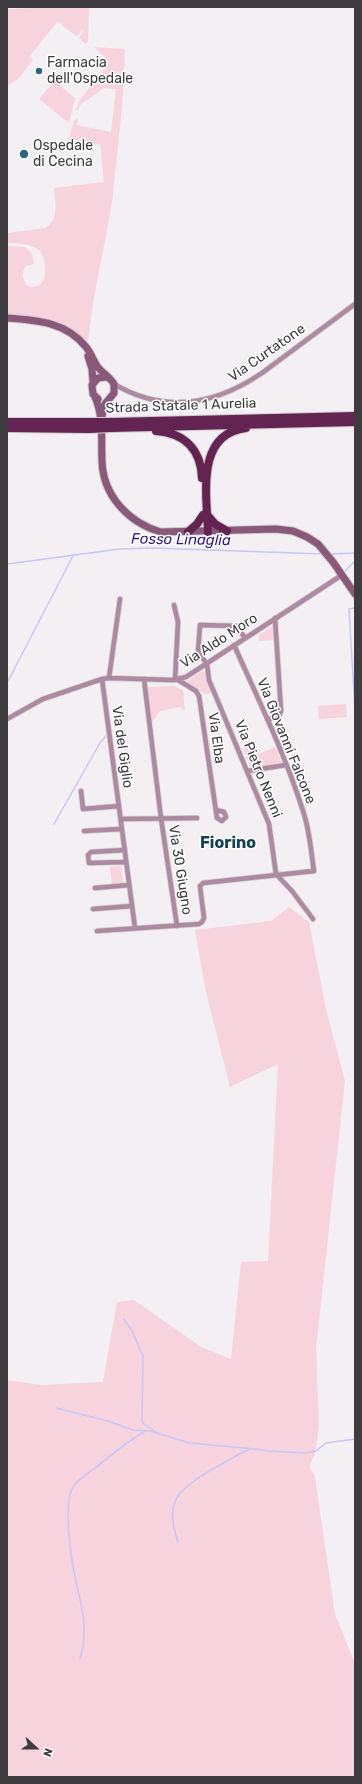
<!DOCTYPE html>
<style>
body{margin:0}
#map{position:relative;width:362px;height:1784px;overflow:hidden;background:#f3eff3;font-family:Rubik,sans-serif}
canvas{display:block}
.frame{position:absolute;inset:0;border:8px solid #3e3c3e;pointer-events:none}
.north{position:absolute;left:16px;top:1728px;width:40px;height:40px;-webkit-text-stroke:3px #fff;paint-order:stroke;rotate:111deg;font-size:11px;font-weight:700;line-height:16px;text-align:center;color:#3e3c3e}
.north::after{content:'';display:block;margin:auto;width:14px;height:18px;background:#3e3c3e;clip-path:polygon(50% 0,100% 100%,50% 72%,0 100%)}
</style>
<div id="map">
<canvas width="362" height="1784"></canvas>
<div class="frame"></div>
<div class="north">N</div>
</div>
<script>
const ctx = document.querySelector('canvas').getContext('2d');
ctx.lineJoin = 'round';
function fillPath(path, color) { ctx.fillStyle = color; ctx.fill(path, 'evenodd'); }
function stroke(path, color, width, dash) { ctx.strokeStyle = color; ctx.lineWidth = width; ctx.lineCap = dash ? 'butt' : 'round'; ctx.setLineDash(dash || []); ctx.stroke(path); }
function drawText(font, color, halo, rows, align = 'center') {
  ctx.font = font + ' Rubik,sans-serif'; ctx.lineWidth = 3; ctx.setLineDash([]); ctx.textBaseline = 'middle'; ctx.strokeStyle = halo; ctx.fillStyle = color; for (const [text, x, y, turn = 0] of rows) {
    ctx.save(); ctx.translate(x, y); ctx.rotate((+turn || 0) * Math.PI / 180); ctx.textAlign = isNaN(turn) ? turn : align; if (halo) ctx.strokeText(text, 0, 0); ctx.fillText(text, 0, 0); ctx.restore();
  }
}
fillPath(new Path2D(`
 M59,7h30l-1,35 -2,2 -7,-6 5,-7 -1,-2 -6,7 -15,-10v-2l-5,-2 -27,34 3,3c-7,10 -14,22 -26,27v-77z
 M94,47l31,2 -3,58 -10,96 -19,100 -5,38 -30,-19 -13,-4 -38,-2v-70l18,1 7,7 2,10 -8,2c-8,10 1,27 13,19 9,-4 7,-28 1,-34 -9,-8 -22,-8 -33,-8v-10l38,-5c15,-9 10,-25 9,-40l50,-6 -4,-38 -31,3 -1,3 -2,-2 8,-27 4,-3 -1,7 34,7 5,-43 -12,-1 -24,17 -1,4 -3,2 3,-10 30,-38 -3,-2 1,-2z
 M54,81l21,17 -6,25 -30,-24z
 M273,626l1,14 -15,1v-6z
 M202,671l3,1 6,21 -6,1 -19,-12z
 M173,686l10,4 2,21 -5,-4 -20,4 -8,11 -4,-35z
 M346,704l1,13 -28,2 -1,-13z
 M254,743l5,11 16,-7 7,16 -32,4 -7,-19z
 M121,866l2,17 -11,1 -2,-17z
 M289,907l20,15 17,87 19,72 -29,267 3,79 -4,26 -6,13 6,11 20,137 20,50v113h-348v-397l34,5 62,-3 14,-80 17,-2 67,47 30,12 10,-97 27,-1 10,-197 -48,23 -24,-95 -11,-62 76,-9z`), '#f7d3dd');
stroke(new Path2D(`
 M330,554l25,-1
 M7,564l113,-15 33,-1 169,6
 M345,571l10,-10
 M355,608l-6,1 6,101
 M7,683l67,-129
 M54,824l46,-81 6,-7
 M124,1319l8,12 11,25 -1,64 2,4 13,9
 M56,1408l52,13 25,9 17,1 40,12 65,6 12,2 38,2 11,-2 10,-8 29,-4
 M178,1542c-14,-41 -1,-51 33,-72 13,-7 25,-15 39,-21
 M80,1658c8,-24 3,-48 -3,-72 -5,-21 -15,-81 -4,-99 4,-7 14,-13 21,-18 17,-14 33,-27 51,-38`), '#c6c6f8', 1.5);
const minor = new Path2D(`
 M114,384c51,30 101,21 148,-11l93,-69
 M174,605l4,17 -3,58
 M245,638l-8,-12 -37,-1 -2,27 9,12 2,16 60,144 7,50 16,17 21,28
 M109,678l11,-79
 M102,679l33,249
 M144,679l17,139 16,108
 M178,680l18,11 3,5 18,122 5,3 4,-4 -2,-5 -8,-2
 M7,719l36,-20 59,-20 7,-1 63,2 14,-3 156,-102
 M267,719l11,-1 3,-7 -6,-93
 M247,771l39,-6
 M81,791l2,18 36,-3
 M121,819l76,-1
 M84,831l38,-2
 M125,850l-34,2 -3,3 1,8 37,-1
 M95,888l34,-3
 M93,909l39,-3
 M97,931l102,-7 3,-2 2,-4 -4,-32 3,-3 111,-12c-3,-19 -4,-38 -10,-57 -18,-58 -45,-113 -70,-169`);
const secondary = new Path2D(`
 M7,318c30,2 59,4 79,29 5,6 7,13 11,19 5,7 13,11 17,18v9l-9,11 -4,16
 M88,356l4,13 1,13
 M95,397c9,20 6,43 7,64 1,35 27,62 59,71l115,-3 17,2 14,6 11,7 15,18 22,32
 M98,399l-5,-5 -1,-9 6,-7 9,-1`);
const trunk = new Path2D(`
 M7,422h82
 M111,422l244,-6
 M7,428l82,1
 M111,428l244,-6
 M156,431c29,2 45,19 46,47
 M208,516l7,8 12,7
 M188,532l9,-8 6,-9
 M208,532c-1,-36 -13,-98 38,-104`);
stroke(minor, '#cfcbcf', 6);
stroke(secondary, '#cfcbcf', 9);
stroke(trunk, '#cfcbcf', 10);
stroke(minor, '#ad8aa0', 4.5);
stroke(secondary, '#8a5979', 7);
stroke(trunk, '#642452', 8);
const trunkBridge = new Path2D(`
 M89,422h22
 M89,429l22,-1`);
stroke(trunkBridge, '#cfcbcf', 10, []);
stroke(trunkBridge, '#642452', 8);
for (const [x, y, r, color] of [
 [39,71,4,"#2a657d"],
 [24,154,5,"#2a657d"]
]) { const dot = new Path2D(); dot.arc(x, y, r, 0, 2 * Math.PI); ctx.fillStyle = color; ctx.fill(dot); stroke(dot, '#fff', 1.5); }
drawText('14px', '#3e3c3e', '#fff', [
 ["Farmacia",47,63],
 ["dell'Ospedale",47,79],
 ["Ospedale",33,146],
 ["di Cecina",33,162]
], 'left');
drawText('14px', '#3e3c3e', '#fff', [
 ["Via Curtatone",267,353,-35],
 ["Strada Statale 1 Aurelia",181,406,-2],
 ["Via Aldo Moro",219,641,-33],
 ["Via Elba",216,738,82],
 ["Via Giovanni Falcone",286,741,68],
 ["Via del Giglio",122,747,82],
 ["Via Pietro Nenni",258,769,68],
 ["Via 30 Giugno",180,870,81]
]);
drawText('italic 15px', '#311c79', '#fff', [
 ["Fosso Linaglia",181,540,1]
]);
drawText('bold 16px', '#104154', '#fff', [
 ["Fiorino",228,843]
]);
</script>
